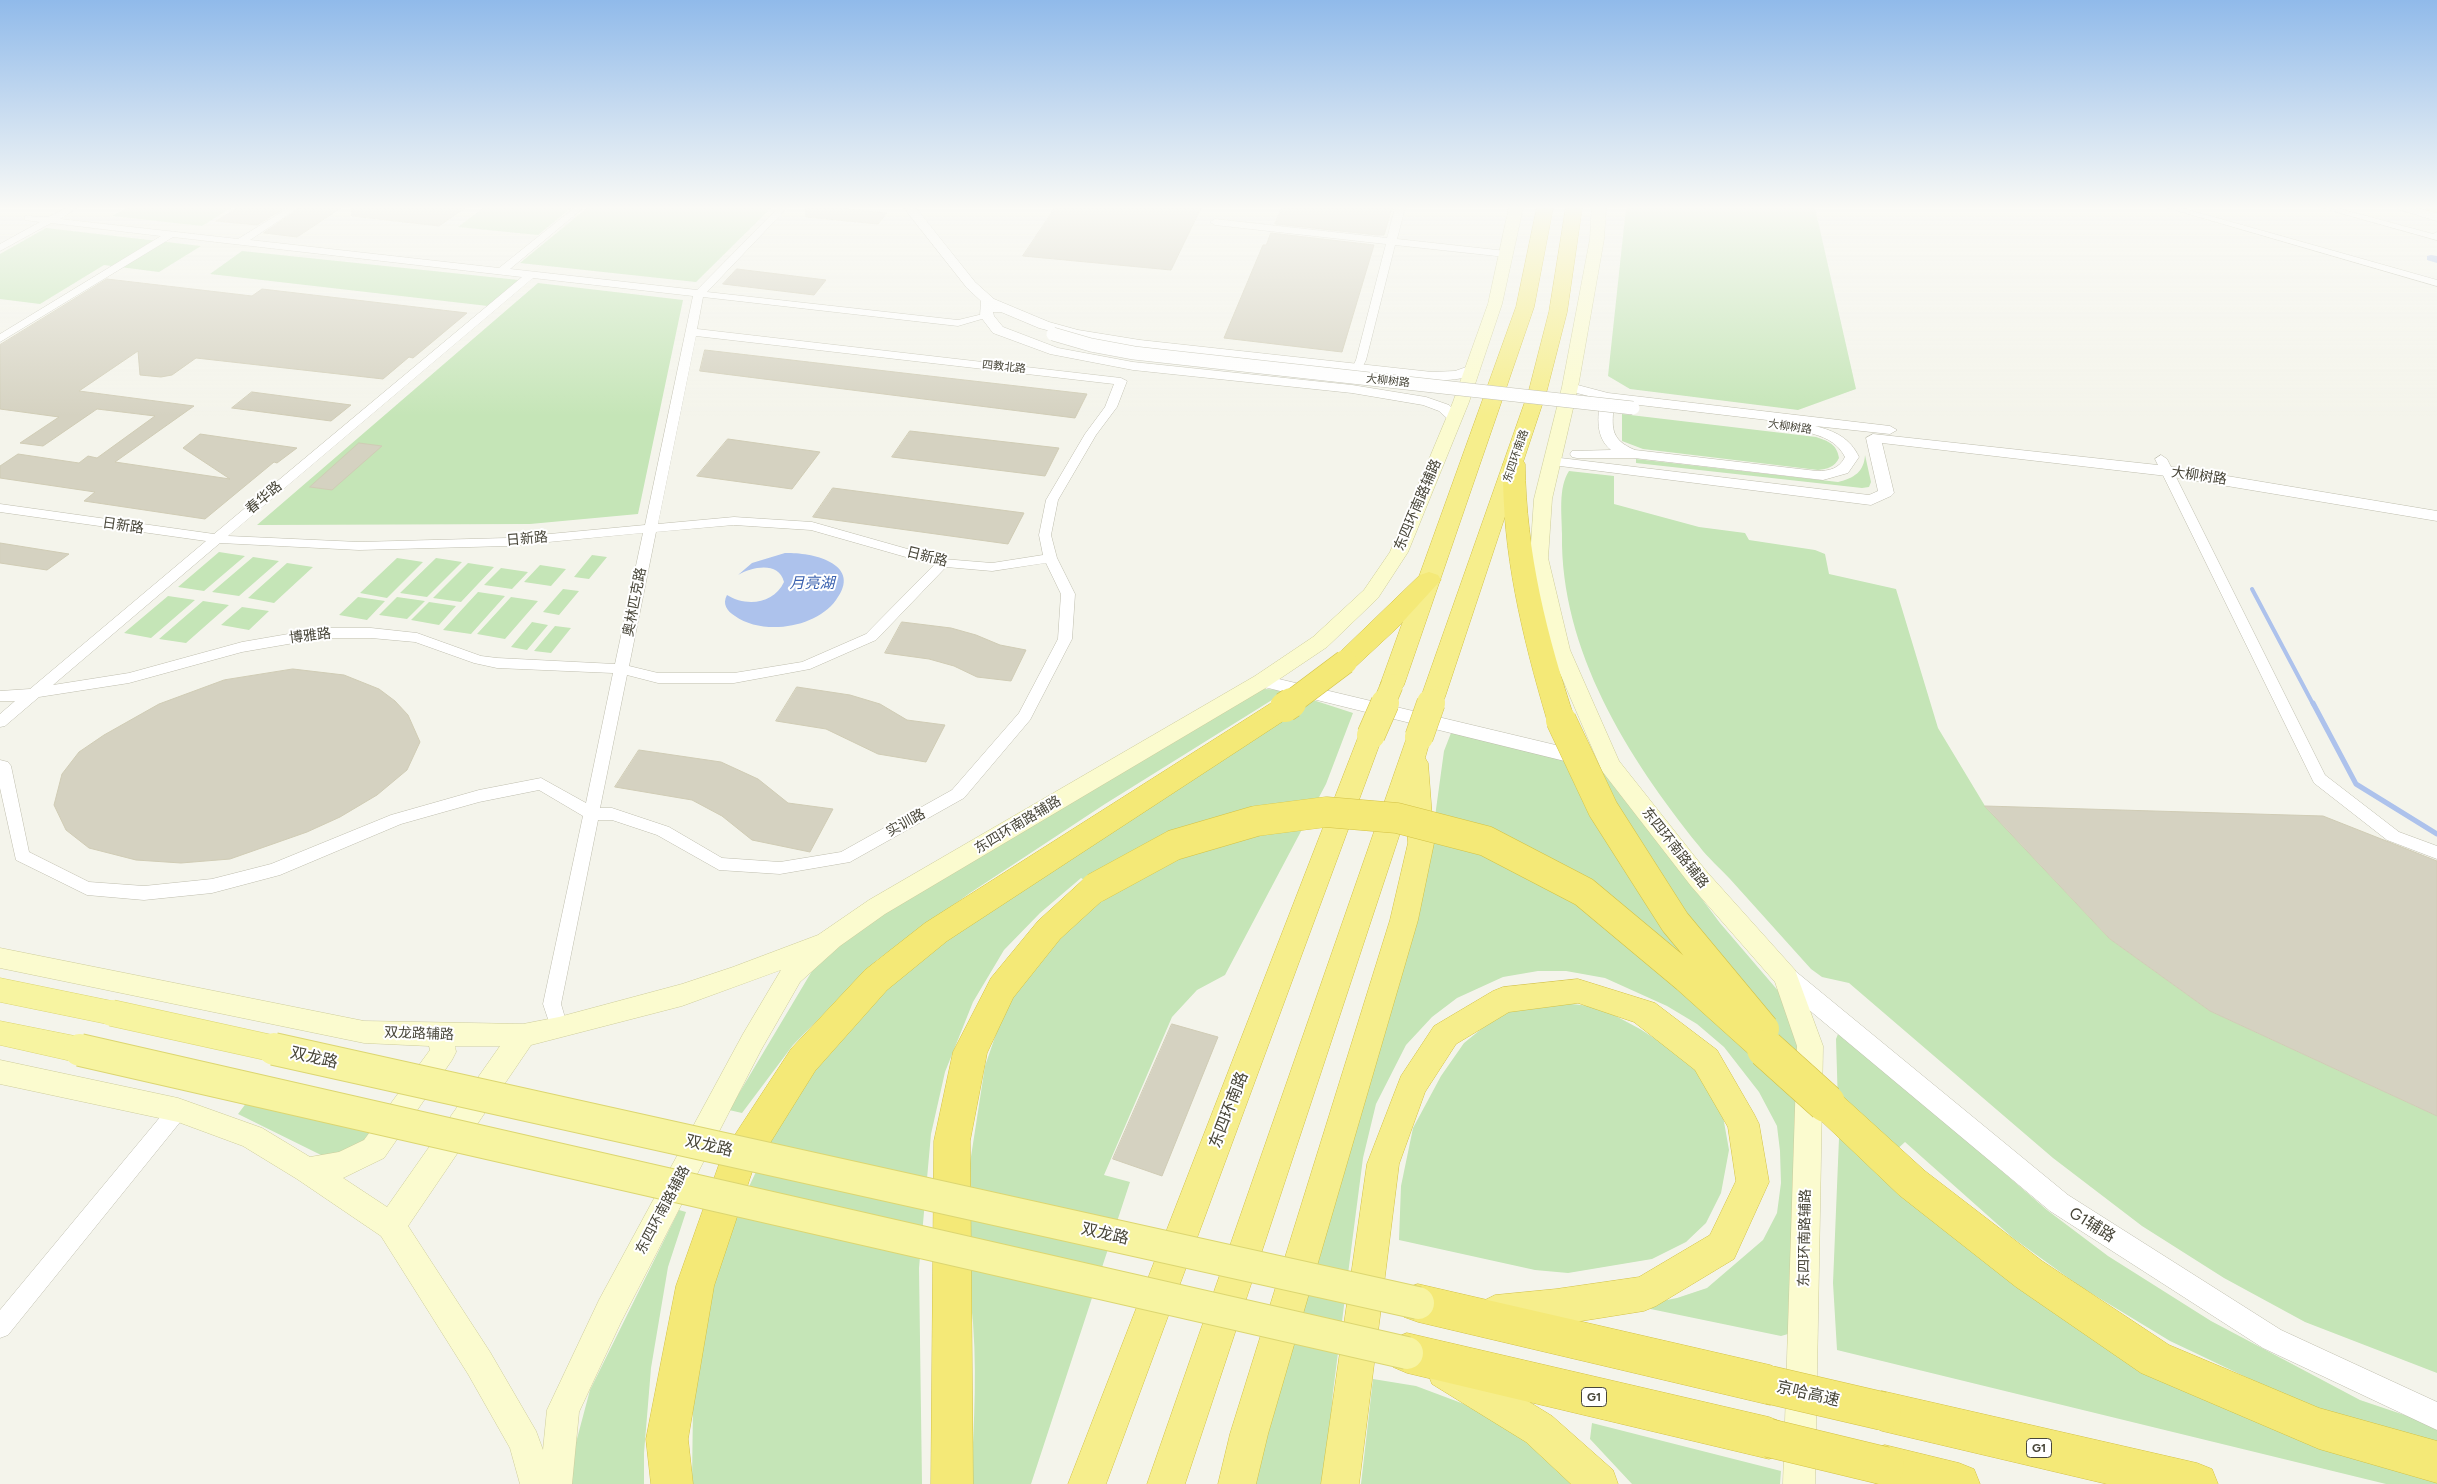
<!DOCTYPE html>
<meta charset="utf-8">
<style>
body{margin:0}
canvas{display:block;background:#f4f4eb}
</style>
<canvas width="2437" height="1484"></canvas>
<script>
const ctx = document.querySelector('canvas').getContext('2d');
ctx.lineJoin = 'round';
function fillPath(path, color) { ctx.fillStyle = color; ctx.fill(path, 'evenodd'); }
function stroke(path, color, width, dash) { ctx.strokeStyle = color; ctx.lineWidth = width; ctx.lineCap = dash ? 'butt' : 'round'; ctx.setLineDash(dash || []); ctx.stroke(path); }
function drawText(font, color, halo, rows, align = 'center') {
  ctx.font = font + ' Figtree,"Noto Sans SC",sans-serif'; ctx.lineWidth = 4; ctx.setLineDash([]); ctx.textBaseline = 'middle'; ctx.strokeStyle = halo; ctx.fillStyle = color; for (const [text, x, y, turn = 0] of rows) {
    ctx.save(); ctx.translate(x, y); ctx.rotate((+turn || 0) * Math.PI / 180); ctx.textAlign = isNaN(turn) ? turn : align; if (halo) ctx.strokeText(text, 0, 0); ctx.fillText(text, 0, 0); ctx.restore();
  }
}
fillPath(new Path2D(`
 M126,208h105l-29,18 -90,-10z
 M483,208h88l-33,27 -80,-8z
 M587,208h184l-75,74 -176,-19z
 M1626,208h189l41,181 -58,21 -168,-21 -22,-13z
 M46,228l155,18 -42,26 -55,-7 -64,39 -40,-5v-45z
 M242,251l277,29 -31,26 -278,-32z
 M538,283l145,17 -45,214 -108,10 -273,1z
 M1622,414l194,23c12,4 21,7 23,21 -4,9 -12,11 -21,12l-175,-21 -21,-8z
 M1865,455l6,27 -2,5 -7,1 -226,-25v-4l202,23c16,-4 26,-10 27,-27z
 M1569,471l45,5v28l85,23 46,6 4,7 66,10 10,4 4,20 67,15 42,139 47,78 125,133 100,72 227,105v257l-132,-51 -81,-44 -82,-52 -89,-68 -204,-175 -27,-6 -11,-8c-27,-30 -54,-60 -81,-90 -10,-11 -22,-21 -31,-33 -71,-88 -139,-196 -137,-312 0,-20 -4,-46 7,-63z
 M219,552l26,4 -41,35 -26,-4z
 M592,555l15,2 -18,22 -15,-2z
 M253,557l26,4 -40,35 -27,-4z
 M397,558l26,4 -36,36 -27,-5z
 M436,558l26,4 -35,35 -27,-4z
 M287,563l26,4 -39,36 -26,-5z
 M468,563l26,4 -33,35 -28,-4z
 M540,565l26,4 -15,17 -27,-4z
 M501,568l27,4 -16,17 -28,-4z
 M563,589l16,2 -20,24 -16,-3z
 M478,592l27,4 -34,38 -28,-4z
 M168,596l27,4 -44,38 -27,-5z
 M358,597l27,4 -18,19 -28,-5z
 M397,597l28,4 -18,18 -28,-4z
 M511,597l27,4 -33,38 -28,-5z
 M203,601l26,4 -43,38 -27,-4z
 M429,602l27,4 -17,19 -28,-5z
 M242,607l27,4 -20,19 -28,-5z
 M532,622l16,3 -21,25 -16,-3z
 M555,626l16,2 -20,25 -17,-2z
 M1263,689l25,1 -183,114 -135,89 -93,67 -84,85 -51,68 -13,-3 83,-139 36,-38z
 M1310,699l43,14 -27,71 -101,191 -28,15 -25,27 -68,158 26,7 -99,302h-60c3,-60 7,-122 0,-182l-3,-126 17,-110 23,-67 36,-47 59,-61 -22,-13 -41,35 -36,37 -31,52 -28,70 -14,62 -12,134 3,216h-230l1,-81 11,-93 23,-77 55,-116 37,-57 37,-41 87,-83z
 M1451,733l114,26 42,14 113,150 66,77 11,27v71l-9,236 -7,2 -145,-30 41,-8 30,-10 56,-48 14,-27 4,-30 -1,-32 -3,-25 -18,-34 -35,-45 -27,-23 -30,-18 -62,-28 -39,-7h-28l-35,6 -46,21 -25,19 -26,28 -30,59 -13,54 -10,77 -20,157 -8,92h-76l181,-631 14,-102z
 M1545,1001l54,6 41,22 51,33 30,43 8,45 -8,43 -15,30 -20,19 -34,17 -84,14 -33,-3 -136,-30 2,-54 12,-58 28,-52 23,-33 37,-30z
 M1842,1033l205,177 61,46 103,65 149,79 77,26v19l-130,-39 -137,-65 -89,-54 -68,-49 -108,-96 -23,21 195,155 360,163v3h-51l-549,-134 -4,-67 6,-145 -3,-99 2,-5z
 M247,1102l136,27 -9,14 -51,13 -85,-42z
 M679,1210l7,2 -18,55 -17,101 -7,85v31h-75l5,-34 16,-60z
 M1373,1379l43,7 48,18 65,36 50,44h-218z
 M1592,1423l189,48 -1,13h-148l-42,-45z`), '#c5e5b7');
fillPath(new Path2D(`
 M785,553c26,-1 79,10 51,47 -20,28 -73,36 -101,16 -8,-5 -13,-12 -8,-21 19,12 47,9 57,-13 -5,-21 -32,-15 -46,-7l14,-12z`), '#adc2ec');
stroke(new Path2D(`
 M2252,589l61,115`), '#adc2ec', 4);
stroke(new Path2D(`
 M2313,703l43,81 81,50`), '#adc2ec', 5);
fillPath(new Path2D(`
 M2431,255l6,1v7l-10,-3v-4z`), '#adc2ec');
const building = new Path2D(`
 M238,208h47l-28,17 -41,-4z
 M300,208h41l-44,29 -33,-4z
 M352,208h113l-26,18 -87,-10z
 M806,208h30l51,5 -9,11 -72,-7z
 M1055,208h146l-30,62 -148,-14z
 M1282,208h110l-8,27h-7l-102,-11z
 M1271,233l103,12 -32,107 -118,-14 39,-93h3z
 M737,269l89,11 -12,15 -91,-11z
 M107,279l145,17 10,-7 205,24 -54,45 -4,-1 -26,22 -187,-21 -24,17 -11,2 -21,-2 -2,-24 -59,40 115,15 -79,56 115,17 -47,-31 17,-14 97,14 -20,15 -3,-1 -69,57 -121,-18 11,-9 -95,-14v-12l18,-12 61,9 9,-7 9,2 58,-42 -58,-7 -54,37 -23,-3 39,-26 -59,-8v-64z
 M705,350l207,24 175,20 -12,24 -375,-47z
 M252,392l99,13 -20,16 -99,-13z
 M910,431l149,17 -14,28 -153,-19z
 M728,439l92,13 -28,37 -95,-13z
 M359,443l23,3 -50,44 -22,-3z
 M833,488l191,25 -16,31 -195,-27z
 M0,543l69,11 -22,16 -47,-7z
 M902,622l49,6 25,7 24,10 26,5 -15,31 -34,-4 -23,-11 -25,-7 -44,-6z
 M293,669l51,6 35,14 16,12 13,14 12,27 -13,28 -30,25 -37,22 -33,15 -77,27 -49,4 -45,-3 -47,-12 -23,-18 -12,-25 8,-31 17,-22 25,-17 55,-31 65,-24z
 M797,687l53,8 30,9 27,16 38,5 -19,37 -48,-8 -52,-25 -50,-8z
 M639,750l82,12 37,17 30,24 45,6 -23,43 -58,-12 -30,-24 -30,-16 -77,-13z
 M1985,806l338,10 114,45v255l-227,-105 -100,-72z
 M1172,1024l46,13 -56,139 -49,-17z`);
fillPath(building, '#d5d2c1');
stroke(building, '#d0ccb5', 1);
const minor = new Path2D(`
 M66,208h11l-17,11 178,20 50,-31h10l-48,32 249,28 75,-60h9l-73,61 187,21 81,-82h9l-80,84 251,28 29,-7 5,3 -34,10 -255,-29 -6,32 424,49 6,3 -10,26 -21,28 -38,65 -7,35 6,23 18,36 -3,45 -42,81 -66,78 -114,64 -70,12 -61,-4 -62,-35 -45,-15h-14l-37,184 7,24 -3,6 -6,2 -6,-2 -10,-30 40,-188 -44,-26 -60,12 -78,22 -121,51 -68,18 -68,7 -57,-5 -71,-35 -16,-72v-28l8,2 3,4 18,86 60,30 55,4 68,-7 59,-15 120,-49 88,-25 62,-12 45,25 27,-130 -116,-5 -23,-5 -59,-21 -44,-4h-48l-81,14 -113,31 -90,14 -34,29 -5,1v-13l15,-13h-15v-10l30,-2 176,-148 -206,-29v-8l214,30 308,-257 -349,-40 -173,105v-8l161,-98 -110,-13 -51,28v-7l40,-22 -15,-2v-4l23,1zM533,278l160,18 -48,229 -138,13 -148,4 -131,-6zM696,336l418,48 -9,23 -20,27 -39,66 -7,35 4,20 -51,8 -49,-4 -131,-37 -78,-5 -76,7zM734,525l77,5 123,35 -68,69 -64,28 -68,11h-76l-29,-7 27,-134zM643,533l-28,131 -118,-6 -16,-2 -64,-23 -46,-5h-48l-81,14 -113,31 -76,12 167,-142 139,7 148,-4zM1046,563l15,31 -3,45 -39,74 -67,77 -111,62 -61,10 -58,-4 -53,-31 -57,-19h-12l27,-133 31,8h76l76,-14 66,-29 70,-73 46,4z
 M1395,208h10l-8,31 109,12 5,3 -5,3 -111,-12 -29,115 -5,10 -4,1 -5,-3 4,-8 30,-116 -171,-19 -5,-3 5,-3 172,19z
 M2168,208h14l255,72v6z
 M2322,208h15l96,26 4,-2v8z
 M2161,455l6,4 158,316 74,57 38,14v13l-50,-19 -73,-57 -159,-324z
 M178,1101l7,3 2,6 -2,6 -177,219 -8,3v-28l171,-206z`);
const tertiary = new Path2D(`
 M904,208h12l59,74 19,17 55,23 29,8 62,10 292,32 23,-1 17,-6 7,4c-10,12 -32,11 -47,11l-292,-32 -63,-10 -38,-10 -38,-16h-8l1,4 9,11 55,21 75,14 219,23 74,12 23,8 13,13 -7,4 -5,-1 -11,-10 -16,-6 -71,-12 -219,-23 -83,-16 -57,-21 -13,-17 1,-15 -14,-13z
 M2398,208h18l21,5v8l-37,-11z
 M1570,383l38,10 282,33 7,4 -7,4 -75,-8c20,5 35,12 44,31l-11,16 -25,7 -189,-22h-57l-5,-1 -2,-3 2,-3 39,-1c-16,-13 -13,-33 -11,-51l-35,-9 -2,-3 2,-3zM1614,402l196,23 -6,4 2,3c16,4 31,9 39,25 -6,12 -16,14 -28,14l-182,-21c-26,-11 -23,-23 -21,-48z
 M1873,434l294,32 270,45v10l-270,-45 -285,-33 12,50 -3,3 -20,9 -319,-40 -7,-4 7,-4 317,38 9,-4 -12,-53z
 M1262,675l323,77 7,2 2,5 -2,5 -7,2 -329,-81 -3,-4 3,-4z
 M1786,968l8,2 274,225 213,135 156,72v28l-174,-82 -213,-137 -272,-227 -3,-7 3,-7z`);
const secondary = new Path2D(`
 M1509,208h14l-21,96 -33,98 -61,150 -30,46 -51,49 -58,39 -384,228 -45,32 -40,36 -39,68 -140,272 -42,90 -7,72h-52l-10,-36 -42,-74 -87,-138 -84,-57 -54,-33 -65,-24 -178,-38v-24l178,38 84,30 48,29 29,-5 25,-12 66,-90 -1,-4 -65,-3 -364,-75v-20l364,73 159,3 36,-7 123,-33 51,-17 85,-32 51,-35 386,-224 58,-39 51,-47 26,-38 63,-150 35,-98zM781,970l-38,64 -144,266 -52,110 -4,40 -7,-19 -46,-79 -82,-126 123,-181 151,-39zM455,1046h45l-113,161 -44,-29 41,-20 68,-98 4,-8z
 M1592,208h14l-2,31 -26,148 -26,112 -4,59 22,92 49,111 88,111 88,98 28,76 -8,438h-32l14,-438 -22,-64 -84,-96 -89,-115 -52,-121 -20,-92 4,-59 28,-112 28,-148z`);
const primary = new Path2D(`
 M2427,208h10v5l-8,-2z
 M0,978l112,23 10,3 4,9 -4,9 -10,3 -112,-23z
 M0,1021l80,16 10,4 4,9 -4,9 -10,4 -80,-18z`);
const trunk = new Path2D(`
 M1537,208h16l-19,99 -130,378 -4,6 -8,2 -8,-2 -4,-6 136,-378z
 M1566,208h16l-15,104 -20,78 -102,307 -3,6 -9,2 -9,-2 -3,-6 108,-307 20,-78z
 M1371,726l9,3 3,6 -277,749h-38l291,-749 3,-6z
 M1419,728l9,3 3,6 -6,21 3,5 6,80 -16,77 -150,514 -12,50h-38l12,-50 160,-514 18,-77 -2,-28 -221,669h-38l260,-747 3,-6z
 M1578,979l77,24 62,47 37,64 5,10 10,58 -35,77 -78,47 -12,5 -88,14 -61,6 -12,-6 -6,-12 6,-12 12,-6 61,-6 83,-12 71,-42 26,-54 -8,-54 -33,-57 -61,-48 -56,-19 -69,9 -53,32 -31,48 -26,72 -40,320h-38l46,-320 34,-88 33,-50 59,-35 10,-4z
 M1445,1353l13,5 94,58 61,54 5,14h-47l-45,-42 -94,-58 -5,-13 5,-13z`);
const motorway = new Path2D(`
 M1514,457l8,2 3,5c1,89 22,172 50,256l-4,7 -10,3 -10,-3 -4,-7c-25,-85 -45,-167 -44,-256l3,-5z
 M1429,572l9,3 3,5 -44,48 -43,40 -9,3 -9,-3 -4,-6 4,-6 84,-81z
 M1285,698l9,2 4,7 -4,7 -347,227 -60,49 -72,81 -63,101 -38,114 -26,153 5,45h-42l-5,-45 30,-153 47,-133 68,-104 74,-79 60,-47 351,-223z
 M1095,876l11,3 4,9 -4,9 -46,42 -47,59 -26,55 -17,88 3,343h-42l3,-343 19,-89 38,-74 47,-57 46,-42z
 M1826,1087l12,5 87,79 117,90 127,84 150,63 118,33v42l-118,-34 -178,-76 -125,-86 -117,-92 -85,-81 -5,-11 5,-11z
 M1418,1284l352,81 14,6 6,14 -6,14 -14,6 -352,-83 -14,-5 -5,-14 5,-14z
 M1407,1333l362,84 15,6 6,15 -6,15 -15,6 -362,-86 -14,-6 -6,-14 6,-14z
 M1882,1391l315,72 15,6 6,15h-111l-225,-53 -14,-6 -6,-14 6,-14z
 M1885,1445l74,18 15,6 6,15h-102l-8,-3 -6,-15 6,-15z`);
stroke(minor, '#bfbeae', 1);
stroke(tertiary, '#bfbeae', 1);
stroke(secondary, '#cecd9c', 1);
stroke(primary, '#dcd671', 1);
stroke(trunk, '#d3c246', 1);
stroke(motorway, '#d3c246', 1);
fillPath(minor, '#fff');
fillPath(tertiary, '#fff');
fillPath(secondary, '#fbfbcf');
fillPath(primary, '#f7f4a1');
fillPath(trunk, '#f6ee8c');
fillPath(motorway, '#f4e977');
const tertiaryBridge = new Path2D(`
 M1053,334l38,11 43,8 499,55`);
const primaryBridgeFar1 = new Path2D(`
 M112,1013l168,37`);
const primaryBridge = new Path2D(`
 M274,1049l1144,254
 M80,1050l1327,303`);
const trunkBridgeFar1 = new Path2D(`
 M1384,704l8,-19
 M1431,704l2,-7`);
const trunkBridge = new Path2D(`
 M1371,735l14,-32
 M1419,737l12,-34`);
const motorwayBridgeFar2 = new Path2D(`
 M1289,704l56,-42`);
const motorwayBridgeFar1 = new Path2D(`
 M1285,707l6,-4
 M1561,720l42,89 72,113 89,107
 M1095,888l79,-43 82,-24 70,-9 71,6 89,23 98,51 103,86 80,72`);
const motorwayBridge = new Path2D(`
 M1766,1049l60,54
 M1770,1385l112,26
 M1769,1438l116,28`);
stroke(tertiaryBridge, '#bfbeae', 14, []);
stroke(primaryBridgeFar1, '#dcd671', 27, []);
stroke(primaryBridge, '#dcd671', 34, []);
stroke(trunkBridgeFar1, '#d3c246', 23, []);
stroke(trunkBridge, '#d3c246', 29, []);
stroke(motorwayBridgeFar2, '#d3c246', 25, []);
stroke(motorwayBridgeFar1, '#d3c246', 31, []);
stroke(motorwayBridge, '#d3c246', 39, []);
stroke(tertiaryBridge, '#fff', 13);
stroke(primaryBridgeFar1, '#f7f4a1', 26);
stroke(primaryBridge, '#f7f4a1', 32);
stroke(trunkBridgeFar1, '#f6ee8c', 22);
stroke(trunkBridge, '#f6ee8c', 28);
stroke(motorwayBridgeFar2, '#f4e977', 24);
stroke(motorwayBridgeFar1, '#f4e977', 30);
stroke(motorwayBridge, '#f4e977', 38);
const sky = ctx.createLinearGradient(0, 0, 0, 416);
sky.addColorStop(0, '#90baea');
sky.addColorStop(0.5, '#fafaf6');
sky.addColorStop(1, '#fafaf600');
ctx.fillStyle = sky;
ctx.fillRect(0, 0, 2437, 416);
drawText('11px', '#484639', '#fff', [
 ["四教北路",1004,367,6],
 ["大柳树路",1388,381,6],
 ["大柳树路",1790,427,8],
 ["东四环南路",1516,456,-71]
]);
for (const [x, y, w] of [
 [1594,1397,25],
 [2039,1448,25]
]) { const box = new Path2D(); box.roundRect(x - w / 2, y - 9.5, w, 19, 4); ctx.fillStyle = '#fff'; ctx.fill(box); stroke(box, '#484639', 1); }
drawText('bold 12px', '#484639', null, [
 ["G1",1594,1397],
 ["G1",2039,1448]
]);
drawText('14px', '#484639', '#fff', [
 ["大柳树路",2199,476,8],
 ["春华路",264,498,-40],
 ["东四环南路辅路",1418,505,-67],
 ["日新路",123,526,8],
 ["日新路",527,539,-5],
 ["日新路",927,557,14],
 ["奥林匹克路",635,602,-79],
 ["博雅路",310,636,-7],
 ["实训路",906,823,-29],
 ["东四环南路辅路",1018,825,-31],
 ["东四环南路辅路",1675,848,52],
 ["双龙路辅路",419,1034,2],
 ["东四环南路辅路",663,1210,-62],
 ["东四环南路辅路",1805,1238,-89]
]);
drawText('italic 15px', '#3960ae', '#fff', [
 ["月亮湖",812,584]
]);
drawText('16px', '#484639', '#fff', [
 ["双龙路",314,1058,13],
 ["东四环南路",1229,1110,-69],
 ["双龙路",709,1146,13],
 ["G1辅路",2092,1225,32],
 ["双龙路",1105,1234,13],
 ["京哈高速",1808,1394,13]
]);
</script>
